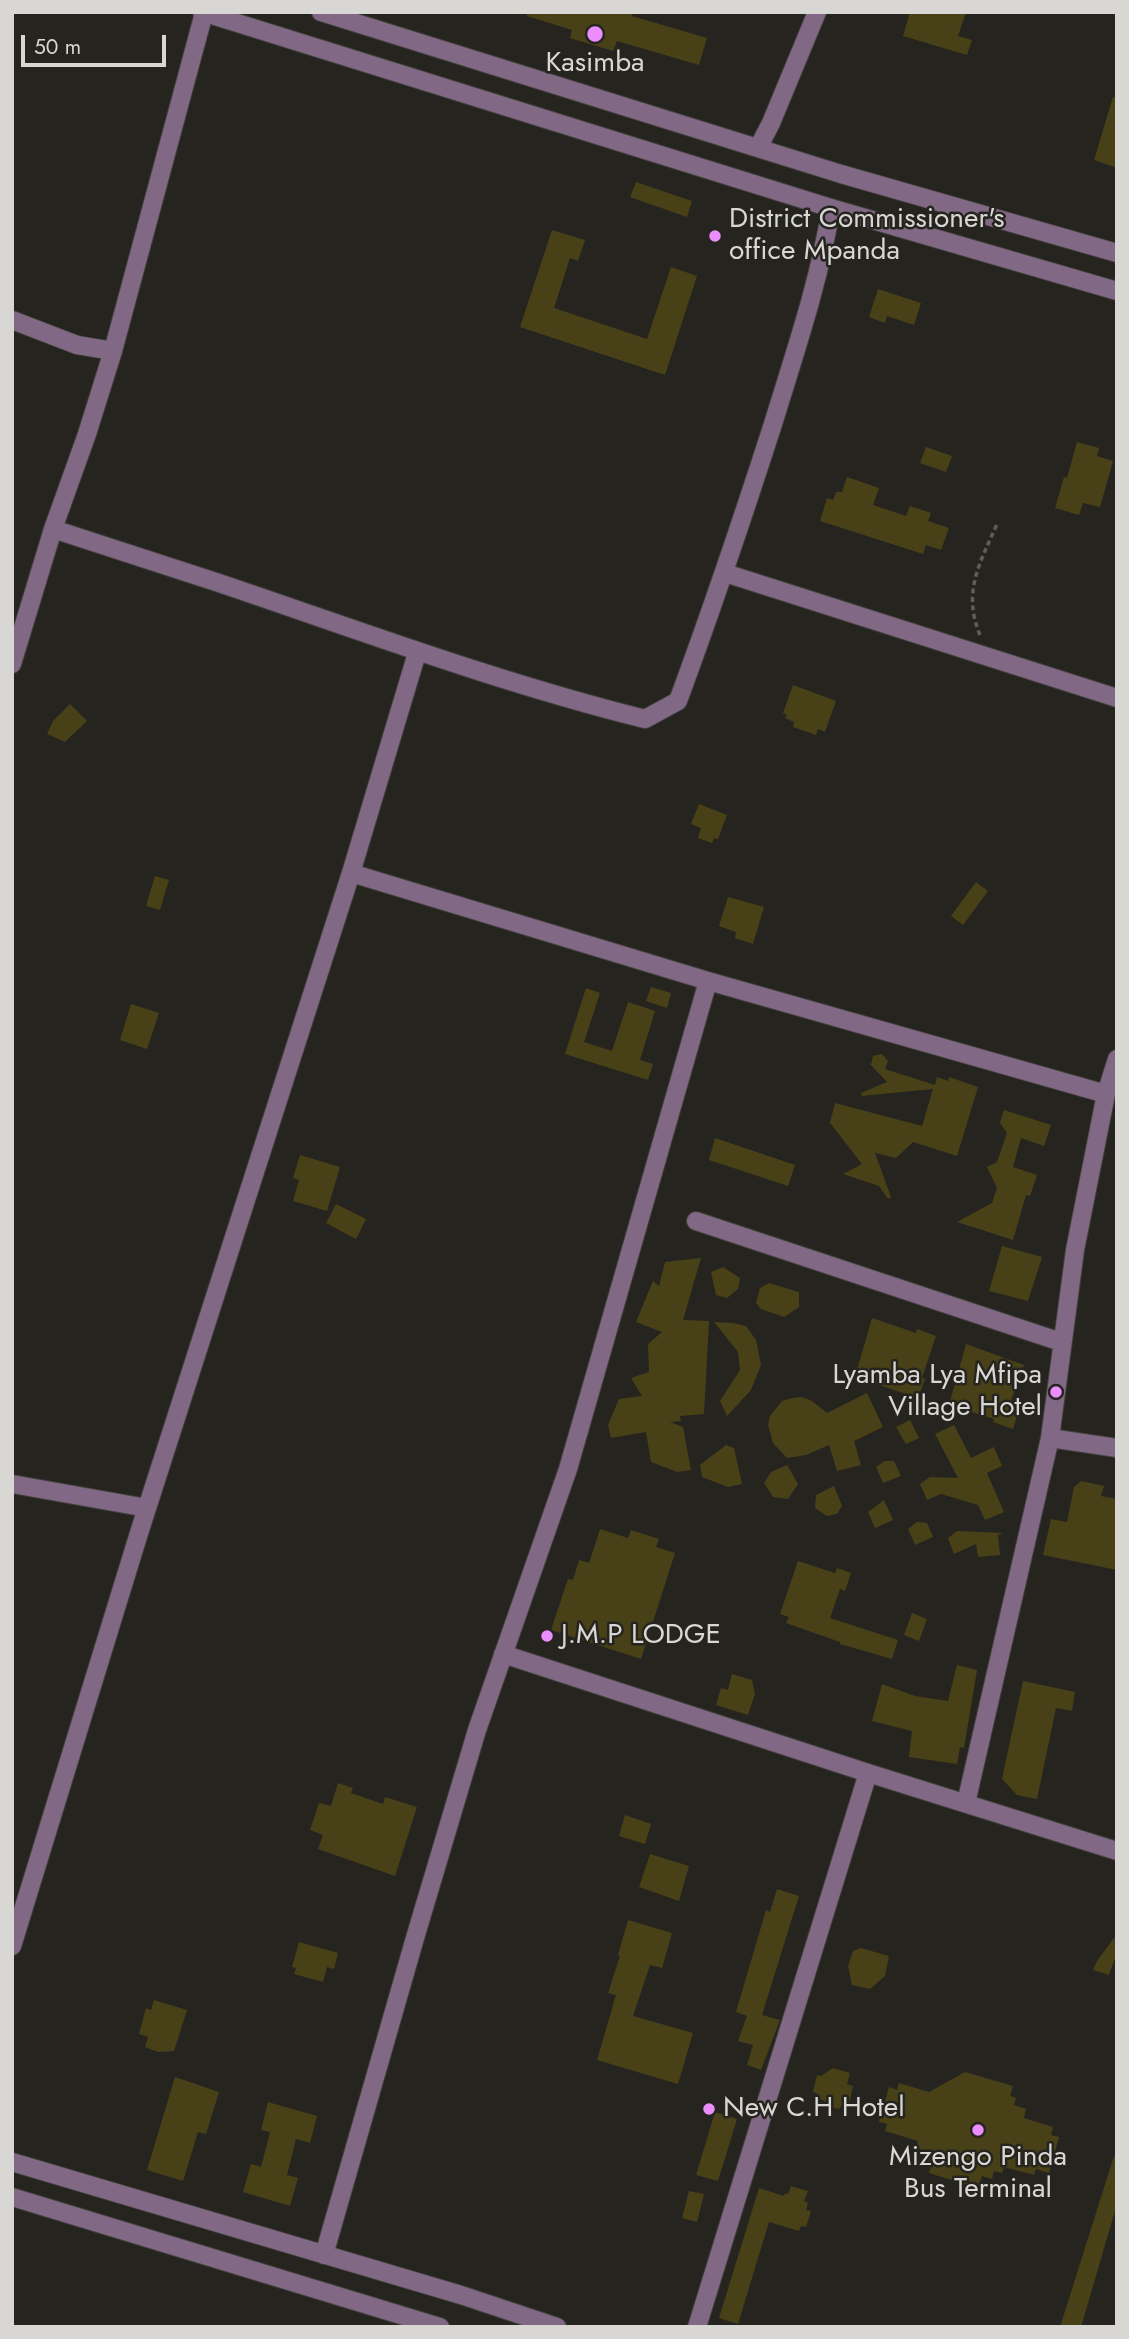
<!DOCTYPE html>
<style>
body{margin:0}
#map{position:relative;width:1129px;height:2339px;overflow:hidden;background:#25241f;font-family:Jost,sans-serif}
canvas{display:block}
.frame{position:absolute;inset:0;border:14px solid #d8d7d4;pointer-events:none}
.scale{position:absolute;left:21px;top:35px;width:145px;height:32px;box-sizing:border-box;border:4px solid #d8d7d4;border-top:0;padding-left:9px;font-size:21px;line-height:24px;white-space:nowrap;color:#d8d7d4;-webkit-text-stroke:5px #25241f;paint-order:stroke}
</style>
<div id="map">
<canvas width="1129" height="2339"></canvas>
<div class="frame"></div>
<div class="scale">50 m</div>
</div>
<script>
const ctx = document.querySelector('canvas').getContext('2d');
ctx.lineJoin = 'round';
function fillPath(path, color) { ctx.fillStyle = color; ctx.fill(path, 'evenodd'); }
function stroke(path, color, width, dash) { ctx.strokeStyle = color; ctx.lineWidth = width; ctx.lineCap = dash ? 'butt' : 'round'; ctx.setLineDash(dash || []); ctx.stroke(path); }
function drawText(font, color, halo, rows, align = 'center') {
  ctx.font = font + ' Jost,sans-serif'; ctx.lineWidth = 5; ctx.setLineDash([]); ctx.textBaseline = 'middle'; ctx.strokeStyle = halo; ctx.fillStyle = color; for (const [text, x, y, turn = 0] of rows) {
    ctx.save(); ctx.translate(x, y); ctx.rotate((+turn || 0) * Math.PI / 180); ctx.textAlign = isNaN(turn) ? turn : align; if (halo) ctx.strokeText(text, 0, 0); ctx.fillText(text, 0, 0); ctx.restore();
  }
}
fillPath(new Path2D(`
 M528,12h105l-1,4 75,22 -8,27 -82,-24 -4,10 -43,-13 2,-8 -45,-14z
 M910,12h56l-8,24 14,4 -5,15 -64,-19z
 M1113,97l4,1v70l-23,-8z
 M636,182l56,19 -5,16 -57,-20z
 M552,230l33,10 -7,21 -8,-3 -16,50 93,31 24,-72 26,9 -32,99 -145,-48z
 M878,289l43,14 -7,22 -27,-9 -2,7 -16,-6z
 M1077,442l22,6 -2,8 16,5 -13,46 -17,-4 -4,12 -24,-7 9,-31 3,1z
 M926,447l26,9 -6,16 -26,-9z
 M847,477l32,11 -6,17 33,11 4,-10 21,7 -3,8 21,7 -8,22 -15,-5 -3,9 -103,-33 7,-23 6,2 3,-8h6z
 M793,685l43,16 -11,31 -7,-3 -2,6 -23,-8 1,-5 -9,-4 2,-3 -4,-2z
 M70,704l17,17 -22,21 -18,-8 6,-13z
 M699,804l28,11 -9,24 -4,-1 -2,5 -14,-5 3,-10 -10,-4z
 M155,876l14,4 -9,30 -14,-4z
 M976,882l12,9 -25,34 -12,-9z
 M728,897l36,10 -11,37 -18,-6 1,-6 -17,-6z
 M651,987l20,6 -4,15 -21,-7z
 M586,988l14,5 -16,49 28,9 16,-49 27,9 -15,49 13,4 -5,16 -83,-26z
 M131,1004l28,9 -12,36 -27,-9z
 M882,1054l6,7 -3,8 50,16 2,-8 11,4 1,-4 29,10 -21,69 -44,-14 -17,16 -21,-5 16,44 -3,2 -9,-13 -36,-12 19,-10 -32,-41 5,-20 87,23 11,-37 -71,7 -1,-3 26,-11 -18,-19 2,1 2,-8z
 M1004,1110l47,15 -7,21 -23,-8 -8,29 24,8 -7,21 -4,-1 -13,45 -56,-18 35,-19 5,-15 -10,-21 10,-5 10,-29 -7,-10z
 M715,1138l80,27 -7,21 -79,-26z
 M300,1155l40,12 -13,44 -34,-10 6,-21 -6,-2z
 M336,1204l30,15 -10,20 -30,-16z
 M1002,1246l40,11 -14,44 -39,-10z
 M701,1258l-18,62 26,1 -5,93 -24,2 1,5 -11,1 13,5 8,43 -14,2 -26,-10 -5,-30 -35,6 -3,-13 11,-26 23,-3 -11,-18 18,-6 -1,-28 14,-12 -26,-10 17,-41 6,5 6,-24z
 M723,1267l17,11 -2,11 -11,9 -11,-3 -5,-23z
 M769,1283l30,9v15l-15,10 -23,-8 -5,-6 4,-15z
 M872,1318l44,15 1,-4 19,7 -14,42 3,1 -7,19 -63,-21z
 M714,1322l19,1 13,3 10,14 5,25 -10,25 -24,26 -7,-15 20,-31 -2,-18z
 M966,1344l58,21 -15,41 10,3 -6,20 -20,-7 1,-3 -45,-14z
 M867,1393l16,34 -29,14 7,24 -24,6 -8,-26 -23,10 -19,3 -14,-15 -5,-18 2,-9 12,-15 10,-3 10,-1 10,4 15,12z
 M910,1420l9,18 -13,6 -10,-17z
 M954,1425l17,33 23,-11 8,19 -15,7 17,39 -19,8 -7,-15 -37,-11 -14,6 -7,-16 10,-7 28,1 -23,-44z
 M726,1445l8,3 8,36 -14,3 -26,-10 -2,-12z
 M885,1461h9l7,15 -18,7 -7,-16z
 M787,1465l11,19 -10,15 -15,-2 -9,-14 7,-11z
 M1081,1481l23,5 -3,10 16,3v71l-74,-15 8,-36 16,3 7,-35z
 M834,1486l8,20 -5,8 -10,2 -12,-8 1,-13z
 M884,1500l9,20 -18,8 -7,-16z
 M917,1522l10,1 6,14 -18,8 -7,-16z
 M600,1529l28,9 3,-8 28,9 -3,8 19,6 -34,106 -90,-29 17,-51 5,1 6,-20 10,3z
 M957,1531l46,2 -5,2 2,20 -22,2 -2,-13 -22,10 -6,-16z
 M798,1561l37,12 2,-5 14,5 -6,18 -5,-2 -10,29 68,22 -6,19 -52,-15v-2l-54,-19 3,-6 -9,-3z
 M912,1613l15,6 -8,22 -15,-6z
 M957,1665l20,5 -13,78 -4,-1 -3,17 -48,-7 3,-26 -40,-10 10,-37 33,12 33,5z
 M732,1674l20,6 3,14 -7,21 -32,-10 5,-17 7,2z
 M1023,1681l52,11 -3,19 -16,-3 -19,91 -20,-4 -15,-16z
 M338,1783l15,5 -2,5 32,11 2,-7 32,10 -22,69 -77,-27 5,-14 -13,-5 9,-27 12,3z
 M625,1815l26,9 -6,20 -26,-8z
 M650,1854l39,12 -10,35 -40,-14z
 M777,1889l22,7 -37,119 18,5 -19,50 -14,-5 6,-20 -15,-4 9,-25 -11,-4 30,-102 4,2z
 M628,1920l44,13 -10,35 -12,-3 -17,51 60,17 -15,51 -81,-24 19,-65 -8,-2 12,-37 -2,-1z
 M1117,1934v19l-8,22 -16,-5 4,-9z
 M299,1942l39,11 -4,16 -7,-2 -4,15 -29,-8 2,-6 -4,-1z
 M861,1948l28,8 -4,20 -15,13 -18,-4 -4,-19 5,-15z
 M154,2000l33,10 -13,41 -16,1 -13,-5 3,-10 -9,-3 7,-26 5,2z
 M833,2068l17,5 -3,11 6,2 -4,18 -5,-1 -5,6 -16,-4 1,-5 -8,-1 2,-5 -5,-2 4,-17 4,1z
 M965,2072l48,14 -3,10 6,2 -2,7 12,4 -2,9 29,9 -2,8 8,2 -10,36 -13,-4 -2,6 -30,-8 -2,6 -8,-2 -2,8 -10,-3 -4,12 -49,-15 3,-11 -7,-2 2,-9 -11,-3 2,-7 -33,-10 2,-7 -8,-2 10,-35 8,3 2,-7 30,9z
 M175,2077l44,15 -13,42 -8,-2 -15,49 -36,-11z
 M268,2102l49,14 -7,27 -14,-4 -9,36 11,3 -8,28 -47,-14 8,-28 10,3 9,-35 -9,-2z
 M715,2112l22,7 -19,62 -22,-6z
 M1114,2156h3v48l-36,123h-21z
 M791,2186l17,5 -4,10 4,2 -2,7 5,1 -5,16 -5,-1 -2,5 -30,-9 -31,102 -19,-6 40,-130 25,8 1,-3 3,1z
 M689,2191l15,3 -7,28 -15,-4z`), '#484118');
const minor = new Path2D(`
 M202,12l629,196 286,83
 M321,12l520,162 276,79
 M758,148l13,-25 46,-111
 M12,320l65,25 36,6
 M53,529c55,18 111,36 166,54 142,48 281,100 426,136l33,-18c34,-92 65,-184 95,-277 22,-72 46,-141 58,-216
 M725,573l392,125
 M12,664l41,-135 34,-95 26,-83 91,-338
 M351,873l357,108 398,113
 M696,1221l365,121
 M1050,1438l67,10
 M12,1484l135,24
 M503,1654l365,119 249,78
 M966,1803l84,-365 25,-188 31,-156 11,-35
 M12,1946l127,-413 212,-660 66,-220
 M12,2162l449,133 96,32
 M12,2197l428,130
 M324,2255l91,-317 62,-208 91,-261 140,-488
 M697,2327l171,-554`);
stroke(minor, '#42413c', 20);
stroke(new Path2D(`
 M980,635c-18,-43 0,-72 17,-111`), '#5e5d59', 3.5, [5, 3.5]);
stroke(minor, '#816885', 18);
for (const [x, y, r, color] of [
 [595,34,9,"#eb8dfc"],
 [715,236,7,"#eb8dfc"],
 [1056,1392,7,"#eb8dfc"],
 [547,1636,7,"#eb8dfc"],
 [709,2109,7,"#eb8dfc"],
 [978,2130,7,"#eb8dfc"]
]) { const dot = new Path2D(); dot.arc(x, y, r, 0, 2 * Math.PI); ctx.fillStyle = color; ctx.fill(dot); stroke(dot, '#25241f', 2.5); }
drawText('28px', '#d8d7d4', '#25241f', [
 ["Kasimba",595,64,"center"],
 ["District Commissioner's",729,220],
 ["office Mpanda",729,252],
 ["Lyamba Lya Mfipa",1042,1376,"right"],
 ["Village Hotel",1042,1408,"right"],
 ["J.M.P LODGE",561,1636],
 ["New C.H Hotel",723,2109],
 ["Mizengo Pinda",978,2158,"center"],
 ["Bus Terminal",978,2190,"center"]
], 'left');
</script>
